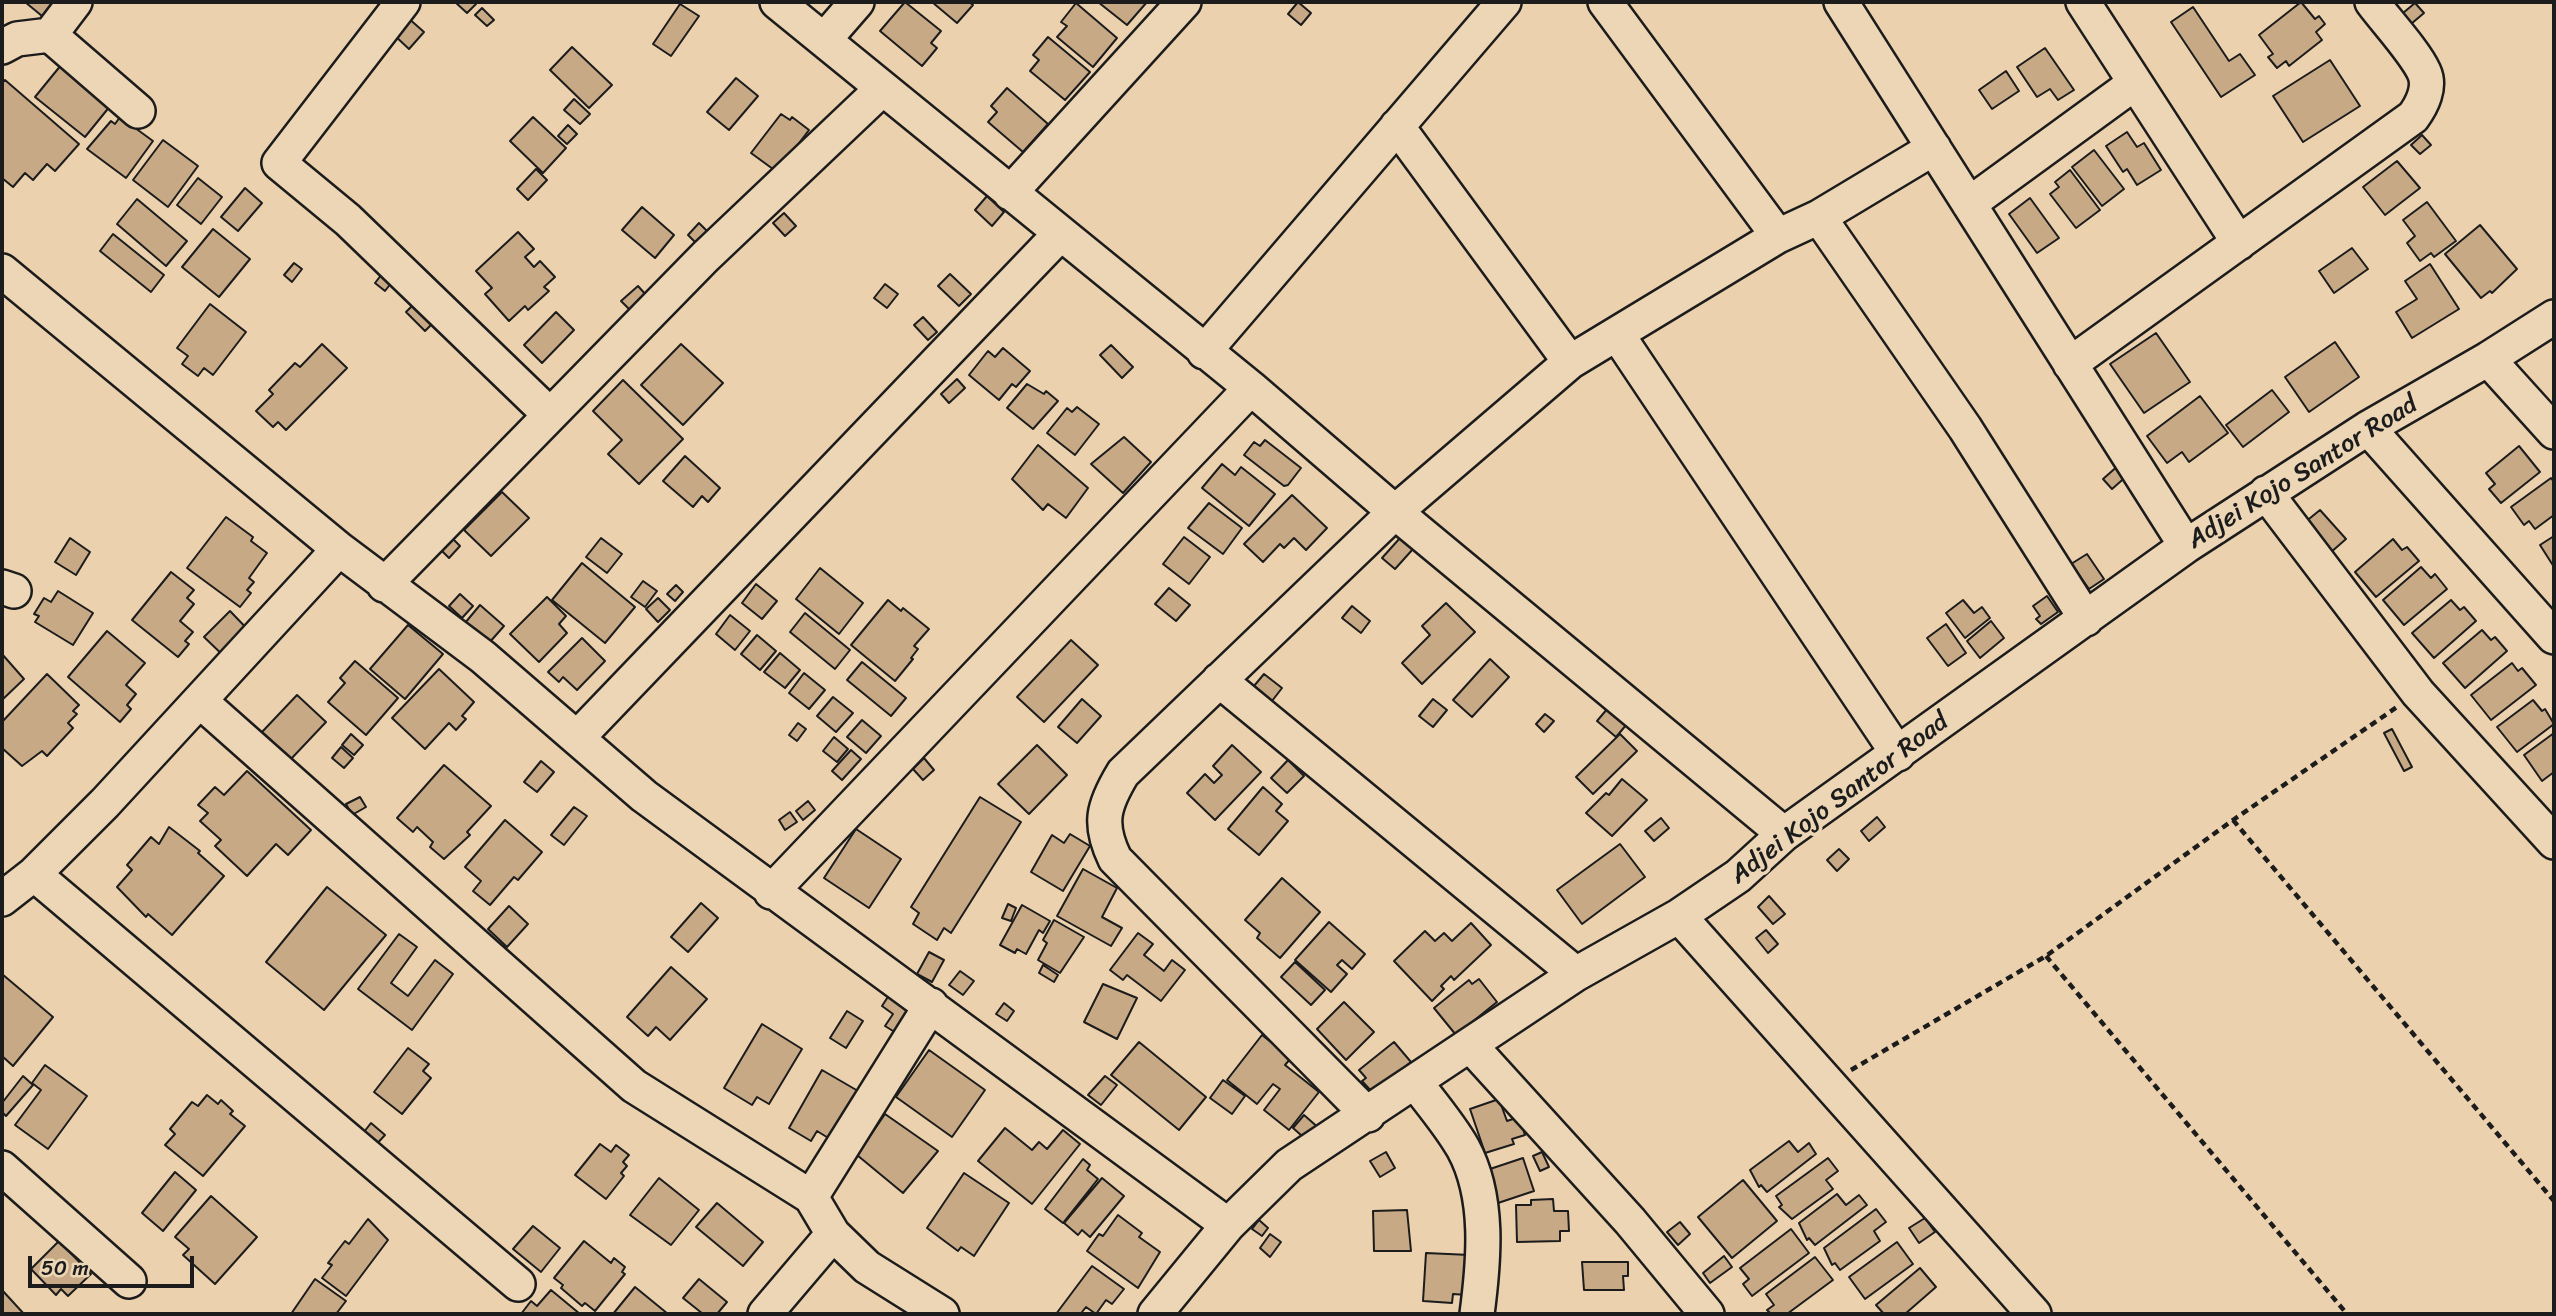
<!DOCTYPE html>
<style>
body{margin:0}
#map{position:relative;width:2556px;height:1316px;overflow:hidden;background:#ebd1ad;font-family:Sriracha,sans-serif}
canvas{display:block}
.frame{position:absolute;inset:0;border:4px solid #1c1c1c;pointer-events:none}
.scale{position:absolute;left:28px;top:1256px;width:166px;height:32px;box-sizing:border-box;border:4px solid #1c1c1c;border-top:0;padding-left:9px;font-size:21px;line-height:24px;white-space:nowrap;color:#1c1c1c;-webkit-text-stroke:5px #ecd6b5;paint-order:stroke}
</style>
<div id="map">
<canvas width="2556" height="1316"></canvas>
<div class="frame"></div>
<div class="scale">50 m</div>
</div>
<script>
const ctx = document.querySelector('canvas').getContext('2d');
ctx.lineJoin = 'round';
function fillPath(path, color) { ctx.fillStyle = color; ctx.fill(path, 'evenodd'); }
function stroke(path, color, width, dash) { ctx.strokeStyle = color; ctx.lineWidth = width; ctx.lineCap = dash ? 'butt' : 'round'; ctx.setLineDash(dash || []); ctx.stroke(path); }
function drawText(font, color, halo, rows, align = 'center') {
  ctx.font = font + ' Sriracha,sans-serif'; ctx.lineWidth = 7; ctx.setLineDash([]); ctx.textBaseline = 'middle'; ctx.strokeStyle = halo; ctx.fillStyle = color; for (const [text, x, y, turn = 0] of rows) {
    ctx.save(); ctx.translate(x, y); ctx.rotate((+turn || 0) * Math.PI / 180); ctx.textAlign = isNaN(turn) ? turn : align; if (halo) ctx.strokeText(text, 0, 0); ctx.fillText(text, 0, 0); ctx.restore();
  }
}
const building = new Path2D(`
 M25,2h28l-11,14z
 M455,2h19l2,2 -9,9z
 M905,2l36,29 -10,12 6,5 -15,18 -42,-35z
 M932,2h37l4,3 -16,18z
 M1098,2h49l-20,23z
 M1298,2l13,11 -10,12 -13,-11z
 M2301,2l14,17 4,-3 6,8 -9,8 6,8 -33,26 -3,-5 -9,7 -9,-11 5,-3 -14,-19z
 M1076,3l41,35 -24,29 -36,-30 10,-11 -6,-4z
 M2415,3l9,10 -13,11 -8,-11z
 M680,4l19,12 -28,40 -18,-12z
 M2193,7l36,54 11,-7 15,21 -34,22 -50,-75z
 M482,8l12,12 -7,6 -12,-11z
 M407,17l17,15 -15,17 -16,-15z
 M1048,37l42,35 -25,28 -35,-29 9,-11 -6,-5z
 M572,47l40,38 -23,23 -39,-38z
 M2045,48l29,42 -16,10 -8,-11 -13,8 -20,-30z
 M66,59l49,41 -30,37 -50,-40z
 M2330,60l30,46 -57,36 -30,-46z
 M2006,71l13,20 -27,18 -13,-19z
 M736,78l22,18 -29,34 -22,-18z
 M5,80l74,64 -24,27 -8,-7 -14,16 -8,-7 -12,14 -11,-9v-95z
 M1007,88l41,36 -25,28 -35,-30 9,-10 -6,-6z
 M574,99l16,15 -10,10 -16,-14z
 M781,114l9,6 2,-3 17,13 -32,42 -26,-19z
 M120,117l33,24 -27,37 -39,-29 24,-28 4,3z
 M533,117l33,31 -23,25 -33,-32z
 M568,125l9,9 -10,10 -9,-8z
 M2127,132l10,15 7,-4 17,27 -24,15 -10,-16 -4,3 -17,-26z
 M2422,135l9,10 -11,9 -9,-9z
 M163,140l35,26 -30,41 -35,-27z
 M2094,150l30,39 -22,17 -30,-39z
 M2397,161l23,27 -35,27 -22,-28z
 M536,169l11,11 -19,20 -11,-11z
 M2070,170l30,40 -24,18 -26,-34 9,-7 -4,-5z
 M198,178l24,19 -21,27 -24,-19z
 M245,188l17,15 -24,28 -17,-14z
 M987,196l17,16 -12,14 -17,-16z
 M2030,198l29,40 -22,15 -28,-39z
 M137,199l50,42 -21,25 -49,-42z
 M2427,202l29,39 -22,16 -3,-4 -11,8 -13,-18 8,-7 -12,-16z
 M642,207l32,28 -19,23 -33,-28z
 M784,213l12,13 -11,10 -12,-13z
 M699,223l10,10 -11,12 -10,-10z
 M2480,225l37,44 -25,24 -2,-2 -9,7 -36,-44z
 M213,229l37,30 -31,38 -37,-30z
 M518,232l16,17 -9,8 9,10 6,-6 15,16 -11,10 5,4 -21,19 -3,-4 -16,15 -24,-27 7,-6 -16,-17z
 M113,234l51,41 -13,17 -51,-41z
 M2352,248l16,21 -34,24 -15,-22z
 M294,263l8,6 -10,13 -8,-7z
 M2430,264l29,45 -47,29 -16,-26 21,-13 -12,-18z
 M385,270l10,8 -10,13 -10,-8z
 M950,274l21,20 -12,12 -21,-20z
 M885,284l13,10 -11,14 -13,-10z
 M638,286l9,10 -16,15 -10,-10z
 M422,296l19,19 -16,16 -19,-19z
 M210,304l36,28 -33,43 -9,-7 -6,8 -16,-12 6,-8 -11,-8z
 M556,312l18,18 -32,33 -18,-18z
 M923,317l14,15 -9,8 -14,-15z
 M2156,333l34,49 -46,31 -34,-49z
 M2335,342l24,35 -50,35 -24,-35z
 M322,344l25,24 -61,62 -8,-8 -5,5 -17,-16 17,-17 -4,-4 26,-27 5,4z
 M681,344l42,39 -40,42 -42,-40z
 M1111,345l22,22 -11,11 -22,-23z
 M1003,348l27,23 -14,16 -4,-3 -13,16 -30,-25 19,-24 7,6z
 M957,379l8,9 -16,15 -8,-9z
 M623,380l60,59 -44,45 -31,-30 14,-14 -29,-29z
 M1027,384l17,10 2,-3 12,10 -25,28 -26,-21z
 M2272,390l17,22 -46,35 -17,-22z
 M2200,396l28,37 -39,29 -7,-10 -15,11 -20,-27z
 M1077,407l22,17 -24,31 -28,-22 20,-25 5,4z
 M1124,437l27,25 -28,31 -32,-29z
 M1265,440l36,28 -13,17 -4,1 -40,-31 10,-13 6,4z
 M1038,445l50,43 -22,30 -18,-14 -5,6 -31,-31z
 M2519,446l21,26 -39,31 -12,-14 6,-5 -9,-11z
 M685,456l35,32 -12,14 -6,-6 -9,11 -30,-26z
 M1222,464l13,11 6,-8 34,27 -26,32 -47,-38z
 M2120,464l9,10 -17,15 -9,-10z
 M2551,478l3,4v33l-19,14 -6,-8 -5,4 -13,-18z
 M502,492l27,26 -38,38 -27,-26z
 M1292,495l35,33 -21,22 -12,-12 -10,10 -4,-4 -17,18 -19,-18z
 M1209,503l33,25 -19,26 -35,-26z
 M2320,510l26,29 -16,14 -26,-30z
 M226,517l27,20 -2,4 16,12 -18,25 5,4 -7,8 4,3 -11,14 -53,-39z
 M2554,536v31l-14,-22z
 M1184,537l26,20 -21,27 -26,-20z
 M70,538l20,14 -14,23 -21,-13z
 M452,538l8,8 -11,12 -9,-9z
 M601,538l21,16 -15,19 -21,-16z
 M1400,538l13,11 -18,20 -13,-11z
 M2393,539l9,11 5,-3 12,14 -43,36 -21,-25z
 M2087,554l17,25 -15,10 -18,-25z
 M582,563l53,44 -30,36 -53,-43z
 M2421,567l10,11 4,-4 12,15 -43,36 -21,-25z
 M820,568l43,35 -24,31 -43,-35z
 M171,572l23,18 -7,8 7,6 -14,17 13,11 -8,9 4,3 -11,13 -46,-37z
 M643,581l14,10 -12,16 -14,-10z
 M756,584l21,17 -15,18 -20,-16z
 M676,585l7,7 -8,9 -8,-7z
 M1169,588l21,17 -14,16 -21,-17z
 M58,591l35,22 -20,32 -38,-23 4,-6 -5,-2 10,-16 7,4z
 M460,594l13,12 -11,12 -13,-12z
 M2047,596l11,16 -17,12 -5,-5 4,-3 -7,-10z
 M547,597l19,19 -7,8 8,9 -28,29 -29,-28z
 M658,598l12,12 -12,12 -12,-13z
 M888,600l13,11 2,-3 26,21 -15,17 4,3 -7,9 2,1 -18,22 -44,-36z
 M1963,600l11,13 8,-6 8,11 -25,20 -19,-25z
 M2451,600l9,10 4,-3 12,14 -42,37 -22,-25z
 M1446,603l29,29 -53,52 -20,-21 28,-28 -8,-9z
 M480,605l24,21 -15,17 -24,-20z
 M1352,606l18,15 -9,12 -19,-15z
 M230,611l24,25 -25,25 -25,-24z
 M805,613l45,37 -15,19 -45,-37z
 M730,615l20,16 -15,19 -19,-16z
 M1991,621l13,17 -24,20 -13,-17z
 M1946,624l20,29 -18,13 -21,-28z
 M408,625l35,29 -38,45 -35,-30z
 M2482,630l9,10 4,-3 12,14 -42,37 -22,-25z
 M107,631l38,32 -19,22 10,9 -9,11 4,4 -11,13 -52,-45z
 M757,635l19,16 -16,19 -19,-16z
 M582,638l23,23 -28,29 -14,-13 -4,5 -11,-10z
 M1071,640l27,25 -54,57 -27,-25z
 M780,653l20,17 -15,18 -21,-16z
 M2,654l22,25 -22,21z
 M1490,659l19,18 -37,40 -19,-17z
 M355,661l43,37 -32,37 -38,-33 17,-19 -5,-5z
 M862,662l44,36 -15,18 -44,-36z
 M2512,663l6,8 4,-3 14,17 -45,35 -20,-25z
 M439,669l35,33 -12,14 4,3 -10,11 -7,-7 -24,26 -33,-31z
 M804,673l21,17 -16,19 -20,-16z
 M47,674l32,31 -6,6 4,3 -9,9 5,5 -26,28 -5,-5 -20,15 -20,-18v-26z
 M1264,674l18,14 -10,13 -18,-15z
 M297,695l29,27 -35,37 -29,-27z
 M833,697l20,16 -17,19 -19,-16z
 M1082,699l19,17 -24,27 -19,-16z
 M1433,699l14,11 -14,17 -14,-11z
 M2533,700l9,11 3,-2 9,15 -37,28 -20,-25z
 M1608,708l19,16 -11,13 -19,-16z
 M1545,714l9,7 -10,11 -8,-8z
 M862,720l19,16 -15,17 -19,-16z
 M798,723l8,6 -9,12 -8,-6z
 M2392,729l20,38 -8,4 -20,-38z
 M2554,733v39l-12,9 -18,-26z
 M351,734l12,11 -9,10 -12,-10z
 M1620,734l17,17 -44,43 -17,-17z
 M834,737l14,12 -11,13 -14,-11z
 M1037,745l30,30 -38,39 -31,-30z
 M1232,745l29,27 -46,48 -28,-27 18,-19 9,9 8,-8 -9,-9z
 M341,747l12,11 -9,10 -12,-10z
 M851,750l10,9 -19,21 -10,-9z
 M924,758l10,12 -11,10 -10,-11z
 M1288,760l16,16 -17,17 -16,-15z
 M541,761l13,11 -17,20 -13,-10z
 M444,765l47,41 -24,26 3,3 -26,24 -14,-12 3,-5 -16,-15 -4,5 -16,-14z
 M247,771l64,59 -23,25 -12,-11 -29,32 -32,-30 6,-6 -21,-19 8,-8 -10,-8 17,-18 9,8z
 M1622,779l25,21 -35,36 -26,-23 20,-20 3,2z
 M1263,787l19,17 -6,7 12,10 -29,34 -31,-26z
 M360,797l6,10 -14,8 -6,-11z
 M980,797l41,25 -70,111 -7,-5 -7,12 -24,-16 6,-11 -8,-6z
 M808,801l7,9 -12,10 -7,-9z
 M574,807l13,9 -23,29 -13,-10z
 M790,812l7,10 -12,8 -6,-10z
 M1877,817l8,10 -16,14 -8,-10z
 M1661,818l8,10 -15,13 -9,-10z
 M505,820l37,32 -24,28 -4,-3 -24,28 -17,-14 8,-10 -16,-14z
 M169,827l31,24 -2,2 26,23 -52,59 -24,-21 -2,3 -29,-30 15,-17 -5,-5 24,-28 8,7z
 M856,829l45,30 -32,49 -45,-30z
 M1070,834l20,12 -27,45 -32,-19 21,-37 12,8z
 M1620,844l25,33 -63,47 -25,-34z
 M1839,849l10,10 -12,12 -10,-11z
 M1083,869l34,19 -15,29 20,11 -11,18 -54,-30z
 M1282,878l38,34 -40,46 -23,-20 3,-5 -15,-13z
 M327,887l59,48 -62,75 -58,-48z
 M1769,896l16,18 -12,10 -15,-17z
 M701,903l17,15 -30,34 -17,-15z
 M1008,904l8,4 -5,13 -9,-3z
 M1022,905l28,16 -7,12 -4,-3 -13,24 -9,-5 -2,4 -15,-8z
 M509,906l19,18 -21,23 -19,-18z
 M1054,920l30,17 -24,36 -22,-13 9,-17 -4,-3z
 M1329,922l36,32 -13,15 -10,-9 -5,5 10,9 -16,18 -36,-32z
 M1471,923l20,22 -37,35 -3,-4 -10,10 3,3 -12,12 -38,-40 31,-30 10,10 9,-8 8,8z
 M1766,930l12,14 -10,9 -12,-15z
 M1138,933l15,11 -9,11 20,16 8,-11 13,10 -24,31 -34,-26 -4,5 -13,-10z
 M399,934l18,13 -26,36 17,13 27,-36 18,14 -41,56 -54,-41z
 M929,952l15,8 -12,22 -15,-8z
 M1295,962l30,28 -14,15 -30,-28z
 M1043,965l15,10 -4,7 -15,-9z
 M671,967l36,32 -37,41 -14,-13 -8,9 -21,-19z
 M960,971l14,10 -11,14 -14,-10z
 M2,974l51,43 -40,49 -11,-10z
 M1479,979l18,23 -41,33 -22,-27 35,-28 3,4z
 M1103,984l34,14 -20,41 -33,-17z
 M891,992l25,21 -15,23 -16,-10 8,-12 -11,-8z
 M1344,1002l30,30 -28,28 -29,-31z
 M1004,1003l10,8 -7,10 -11,-7z
 M847,1011l16,10 -17,27 -16,-10z
 M762,1024l40,25 -33,55 -12,-7 -5,8 -28,-17z
 M1262,1035l29,23 -6,7 34,27 -30,38 -25,-20 16,-21 -7,-5 -16,20 -30,-24z
 M1139,1042l67,55 -27,33 -68,-55z
 M1394,1042l17,20 -38,31 -11,-12 4,-3 -7,-8z
 M408,1048l21,16 -6,7 8,7 -29,36 -28,-22z
 M929,1050l56,40 -33,47 -56,-40z
 M45,1065l42,31 -39,53 -33,-24 26,-35 -9,-7z
 M822,1070l36,21 -28,48 -13,-8 -6,10 -22,-13z
 M23,1076l10,9 -27,31 -4,-4v-9z
 M1105,1076l12,9 -16,20 -13,-10z
 M1223,1080l22,16 -13,18 -22,-16z
 M207,1095l11,9 3,-4 12,11 -3,3 15,12 -42,50 -38,-31 10,-11 -5,-5 22,-27 6,4z
 M1499,1099l8,22 12,-4 6,18 -13,4 2,5 -29,9 -15,-44z
 M885,1114l53,37 -35,42 -46,-38z
 M1304,1115l17,15 -11,13 -17,-15z
 M371,1123l14,12 -12,13 -13,-11z
 M1005,1128l27,22 7,-8 8,7 16,-19 17,14 -48,60 -54,-43z
 M1789,1141l9,11 11,-9 7,11 -49,38 -6,-7 -2,2 -9,-17z
 M600,1144l11,8 5,-7 13,10 -6,7 4,4 -6,7 3,3 -18,23 -31,-24z
 M1386,1152l9,16 -15,9 -10,-16z
 M1542,1152l7,15 -9,4 -7,-15z
 M1523,1158l11,33 -36,12 -11,-33z
 M1828,1158l10,13 -12,9 7,9 -41,30 -13,-12 3,-2 -6,-9z
 M1083,1159l7,6 -3,5 11,9 -35,44 -18,-14z
 M175,1172l21,18 -33,41 -21,-18z
 M964,1173l45,30 -35,53 -13,-9 -3,4 -31,-23z
 M659,1178l40,32 -28,35 -41,-30z
 M1102,1178l22,18 -34,41 -8,-7 -4,5 -14,-12z
 M1743,1180l34,41 -45,37 -34,-41z
 M1837,1194l9,11 13,-10 8,10 -52,40 -6,-7 -2,2 -8,-17z
 M211,1196l46,41 -42,47 -32,-29 6,-6 -14,-12z
 M1553,1199l1,12h14l1,20h-9v10l-43,1 -1,-37h15v-5z
 M717,1203l46,39 -20,24 -47,-39z
 M1876,1209l10,13 -12,9 6,10 -40,29 -5,-7 -3,2 -8,-17z
 M1407,1210l4,41h-37l-1,-40z
 M1118,1215l24,18 -3,4 21,15 -22,36 -51,-37 12,-17 4,2z
 M1925,1218l10,14 -16,11 -10,-15z
 M368,1219l20,21 -42,56 -24,-18 10,-13 -4,-2 17,-22 4,3z
 M1259,1220l9,8 -6,8 -10,-7z
 M1680,1222l10,12 -12,11 -11,-13z
 M533,1226l27,22 -19,24 -28,-23z
 M1791,1229l18,24 -57,43 -9,-12 6,-5 -9,-11z
 M1270,1234l11,8 -11,15 -10,-9z
 M59,1241l32,33 -23,22 -7,-7 -5,6 -25,-26z
 M584,1241l27,22 3,-5 11,9 -3,5 3,2 -30,37 -10,-8 -3,3 -21,-18 2,-3 -9,-7z
 M1897,1242l16,22 -48,35 -16,-22z
 M1426,1253l44,2 -3,40 -14,-1 -1,9 -29,-2z
 M1724,1256l8,11 -22,16 -7,-10z
 M1815,1257l18,23 -46,34h-16l-4,-4 7,-5 -8,-11z
 M1582,1262h46v14h-5l1,14h-40z
 M1092,1266l32,23 -12,15 -6,-4 -10,14 -10,-7 -4,5 3,2h-29z
 M1920,1268l16,19 -31,27h-21l-8,-9z
 M315,1279l31,22 -10,13h-45z
 M699,1279l28,23 -10,12h-14l-20,-16z
 M635,1287l33,27h-55z
 M2,1290l22,24h-22z
 M551,1290l29,24h-59l10,-13 6,5z`);
fillPath(building, '#c8a986');
stroke(building, '#1c1c1c', 2);
const minor = new Path2D(`
 M403,2l-124,161 69,57 202,195
 M777,2l474,386 144,124 389,322
 M1605,2l173,234
 M1841,2l345,544
 M2083,2l156,241
 M50,35l88,76
 M824,40l33,-38
 M2,47l15,-8 33,-4 25,-33
 M1397,126l173,236
 M1010,193l174,-191
 M1969,204l166,-121
 M1819,217l146,211 121,191
 M2,271l337,278 -234,254 -71,71 -32,25
 M1617,334l281,420
 M1204,352l300,-350
 M2488,359l66,73
 M2070,364l343,-247c9,-12 18,-30 11,-45 -9,-20 -38,-51 -52,-70
 M2368,428l186,209
 M2266,493l152,200 136,149
 M339,549l144,108 161,139 584,429
 M384,585l321,-328 177,-168
 M2,587l12,4
 M1219,680l357,294
 M200,701l434,385 177,111 22,37 34,33 75,47
 M578,737l482,-503
 M34,874l484,410
 M771,892l480,-504
 M1679,916l355,398
 M1470,1045l160,176 77,93
 M1415,1082c16,21 35,43 48,66 27,49 21,113 14,166
 M1368,1115l-253,-256c-17,-35 -12,-53 8,-86l272,-261 175,-150 208,-126 41,-19 115,-69
 M2,1168l127,113
 M811,1197l120,-192
 M765,1314l68,-80
 M1155,1314l73,-89 61,-60 287,-191 103,-58 59,-40 46,-42 402,-288 182,-118 120,-69 66,-42`);
stroke(minor, '#1c1c1c', 38);
stroke(new Path2D(`
 M2233,820l321,381
 M2046,956l301,358
 M1851,1070l195,-114 187,-136 164,-113`), '#1c1c1c', 4.5, [7, 5]);
stroke(minor, '#ecd6b5', 33);
drawText('26px', '#1c1c1c', '#ecd6b5', [
 ["Adjei Kojo Santor Road",2303,473,-32],
 ["Adjei Kojo Santor Road",1840,799,-37]
]);
</script>
